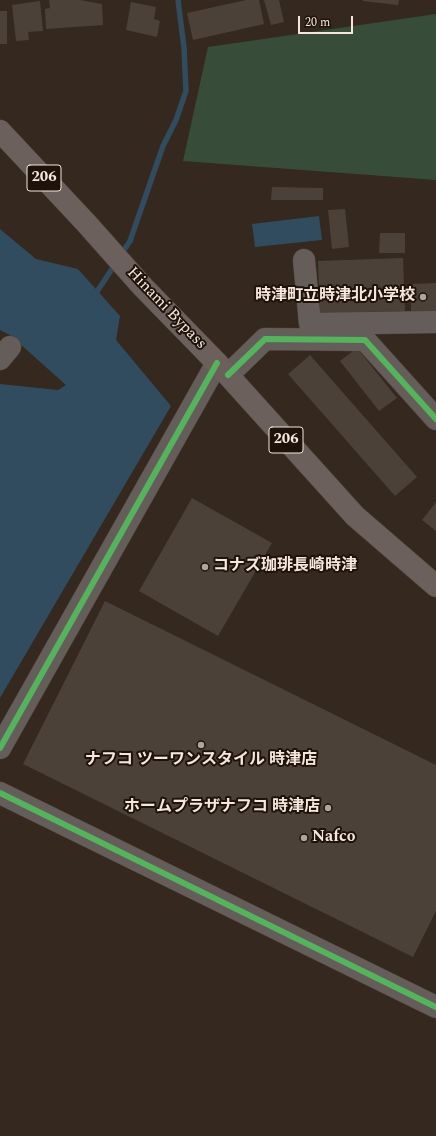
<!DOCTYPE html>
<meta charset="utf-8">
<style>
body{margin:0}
#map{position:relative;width:436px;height:1136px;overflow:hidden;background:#35281e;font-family:Spectral,serif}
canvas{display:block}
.scale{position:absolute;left:298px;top:16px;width:55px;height:18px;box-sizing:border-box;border:2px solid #f7e6db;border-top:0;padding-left:5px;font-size:12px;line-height:14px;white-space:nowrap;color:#f7e6db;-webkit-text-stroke:3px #1e130b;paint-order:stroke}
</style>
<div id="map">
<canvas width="436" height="1136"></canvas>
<div class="scale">20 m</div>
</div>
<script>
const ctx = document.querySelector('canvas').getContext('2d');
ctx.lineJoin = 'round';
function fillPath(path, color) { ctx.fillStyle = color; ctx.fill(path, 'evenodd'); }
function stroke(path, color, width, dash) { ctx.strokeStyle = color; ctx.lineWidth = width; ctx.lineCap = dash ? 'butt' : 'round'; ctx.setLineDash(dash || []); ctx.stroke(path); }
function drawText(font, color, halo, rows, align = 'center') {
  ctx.font = font + ' Spectral,"Noto Sans JP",serif'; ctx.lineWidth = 4; ctx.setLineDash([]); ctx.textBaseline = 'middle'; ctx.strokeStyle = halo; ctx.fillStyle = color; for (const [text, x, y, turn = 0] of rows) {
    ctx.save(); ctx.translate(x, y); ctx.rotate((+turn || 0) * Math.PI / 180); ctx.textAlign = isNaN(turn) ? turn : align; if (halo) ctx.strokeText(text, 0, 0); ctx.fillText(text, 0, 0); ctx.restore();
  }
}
fillPath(new Path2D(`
 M436,14v166l-253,-19 25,-114z`), '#384d39');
fillPath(new Path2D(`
 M319,216l3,24 -67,7 -3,-23z
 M0,229l36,30 42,10 42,47 -4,24 55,66 -171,292v-314l58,6 8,-5 -56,-50 -10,-5z`), '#304c5e');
stroke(new Path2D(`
 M120,256l10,-15 33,-95 13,-26 10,-29 -2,-43 -6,-48
 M94,296l22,-33`), '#304c5e', 5.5);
fillPath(new Path2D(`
 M49,0h31l22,4 1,21 -57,4 -1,-20 5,-1z
 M246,0h13l5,24 -71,16 -6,-27z
 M264,0h15l5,22 -13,3z
 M363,0h36l-1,5 -35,-4z
 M40,1l3,30 -15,1 1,8 -13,1 -4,-36z
 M131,2l25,5 -2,12 6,2 -3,16 -31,-7z
 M0,11h7v33h-7z
 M272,187l51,1v12h-52z
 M345,209l4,38 -17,2 -4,-39z
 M380,233h25v20h-26z
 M403,258l2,53 -85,2 -2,-52z
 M436,283v28h-25v-27z
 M357,348l40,50 -18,13 -39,-50z
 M310,355l107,122 -22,19 -107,-122z
 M192,498l80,45 -54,93 -79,-45z
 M436,502v29l-14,-11z
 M105,601l331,164v146l-23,46 -390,-193z`), '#4c4139');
const minor = new Path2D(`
 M304,260l6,64 126,-2
 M0,359l10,-12
 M228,375l37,-36 100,1 71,79
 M0,748l217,-385
 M0,793l436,214`);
const highway = new Path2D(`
 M0,131l87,93 55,62 75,77 138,153 81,70`);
stroke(minor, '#4e433a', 23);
stroke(highway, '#4e433a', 23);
stroke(minor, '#645d5a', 22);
stroke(highway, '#6c605d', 22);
stroke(new Path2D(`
 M228,375l37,-36 100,1 71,79
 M0,748l217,-385
 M0,793l436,214`), '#56b35d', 6);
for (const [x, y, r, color] of [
 [423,297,4,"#b3a499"],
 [205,567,4,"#b3a499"],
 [201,745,4,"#b3a499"],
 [328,808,4,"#b3a499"],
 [304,838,4,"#b3a499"]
]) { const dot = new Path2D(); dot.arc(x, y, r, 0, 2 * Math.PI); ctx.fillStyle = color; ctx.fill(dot); stroke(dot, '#1e130b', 1.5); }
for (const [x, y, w] of [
 [44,178,34],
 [286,440,34]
]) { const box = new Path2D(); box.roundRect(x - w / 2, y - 13, w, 26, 3); ctx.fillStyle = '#1e130b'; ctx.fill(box); stroke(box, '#f7e6db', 1); }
drawText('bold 15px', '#f7e6db', null, [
 ["206",44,178],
 ["206",286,440]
]);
drawText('bold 16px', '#f7e6db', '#1e130b', [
 ["時津町立時津北小学校",415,297],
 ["コナズ珈琲長崎時津",213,567,"left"],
 ["ナフコ ツーワンスタイル 時津店",201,761,"center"],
 ["ホームプラザナフコ 時津店",320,808],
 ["Nafco",312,838,"left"]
], 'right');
drawText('16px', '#f7e6db', '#1e130b', [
 ["Hinami Bypass",166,309,46]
]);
</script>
